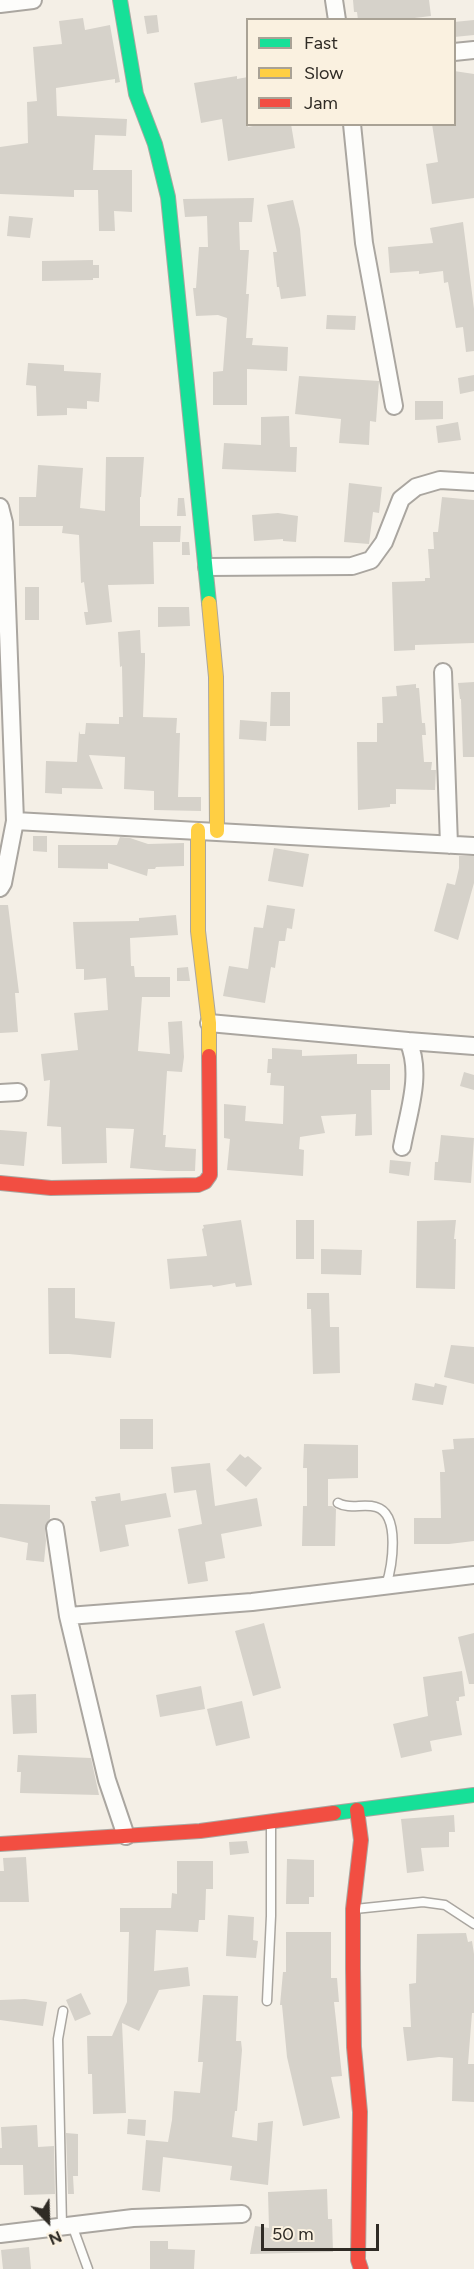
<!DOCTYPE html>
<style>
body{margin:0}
#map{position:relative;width:474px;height:2269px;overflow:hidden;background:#f4efe6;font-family:Figtree,sans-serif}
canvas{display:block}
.legend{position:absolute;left:246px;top:18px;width:210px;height:108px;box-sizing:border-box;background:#faf1e0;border:2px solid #a9a295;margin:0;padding:8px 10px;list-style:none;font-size:18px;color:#2f2b25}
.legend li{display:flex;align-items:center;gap:12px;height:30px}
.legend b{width:30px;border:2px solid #a9a295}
.north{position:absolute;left:18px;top:2191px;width:60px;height:60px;-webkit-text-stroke:4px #faf1e0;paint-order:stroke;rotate:157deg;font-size:16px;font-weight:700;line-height:24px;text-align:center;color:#2f2b25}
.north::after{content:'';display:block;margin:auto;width:21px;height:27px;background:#2f2b25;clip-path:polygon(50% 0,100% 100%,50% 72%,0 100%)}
.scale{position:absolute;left:261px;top:2224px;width:118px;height:27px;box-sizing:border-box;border:3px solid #2f2b25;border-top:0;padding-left:8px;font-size:18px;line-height:21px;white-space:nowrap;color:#2f2b25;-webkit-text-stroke:4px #faf1e0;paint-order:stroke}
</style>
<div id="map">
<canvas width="474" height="2269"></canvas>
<ul class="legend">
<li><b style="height:8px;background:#16e098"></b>Fast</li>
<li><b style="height:8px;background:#ffcf43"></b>Slow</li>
<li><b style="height:8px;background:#f24e42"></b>Jam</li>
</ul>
<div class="north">N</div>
<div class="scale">50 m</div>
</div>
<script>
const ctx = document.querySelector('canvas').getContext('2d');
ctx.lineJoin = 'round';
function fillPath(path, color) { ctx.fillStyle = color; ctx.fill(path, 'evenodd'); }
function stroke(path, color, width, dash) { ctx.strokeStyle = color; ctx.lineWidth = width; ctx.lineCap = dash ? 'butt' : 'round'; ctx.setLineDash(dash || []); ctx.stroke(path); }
fillPath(new Path2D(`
 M353,0h76l2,16 -33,4h-40l-1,-8h-3z
 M157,15l2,17 -12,2 -3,-18z
 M83,18l2,12 25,-5 10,57 -5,1v-4l-59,9 1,28 70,3 -1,17 -31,-1 -2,35h39v42l-18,-1 1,20h-16l-1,-41h-24v7l-74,-3v-47l28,-4 -1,-41 10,-1 -4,-54 29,-3 -3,-23z
 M474,20v15l-20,2v-15z
 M454,71l20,3v124l-42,6 -6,-40 12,-2 -6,-38h22z
 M237,76v3l11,-2v50l15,-3h28l4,24 -67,13 -6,-42 -21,4 -7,-40z
 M254,198l-2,24h-13l1,28h9l-3,44h3l-3,44h7l-1,7 36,2 -1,24 -40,-2v36h-34v-33l10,-1 4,-53 -9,-3 -22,1 -3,-28h3l3,-41h9l-1,-31 -22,1 -2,-18z
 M293,200l7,29 6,67 -25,3 -2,-12h-2l-4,-35h4l-10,-47z
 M9,216l24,2 -3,20 -23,-2z
 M463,222l11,87v42l-8,1 -3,-25 -7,1 -8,-46 -4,1 -1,-12 -24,3v-3l-29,2 -2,-26 45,-4 -3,-15z
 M93,260v5h6v13h-6v2l-51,1v-20z
 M327,315l29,1 -1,14 -29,-1z
 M28,363l36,2v6l37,2 -2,29 -12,-1v8l-20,-1v7l-30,1 -1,-30 -10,-1z
 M474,375v16l-14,3 -2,-16z
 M299,376l80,5 -3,41 -6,-1 -1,24 -30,-2 2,-24 -46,-5z
 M415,401h28v18l-28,1z
 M289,416l1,31h7l-1,25 -74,-3 2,-26 37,2v-28z
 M458,422l3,18 -23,3 -2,-17z
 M106,457h38l-3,40h-1v29h41l-1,16h-27l1,42 -46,1 4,37 -26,3 -2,-13h4l-4,-30 -3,1 -2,-48 -17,-2 1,-7h-44v-29h17l2,-32 45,3 -3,40 25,3z
 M349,483l33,4 -3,26 -6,-1 -4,32 -25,-2z
 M442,497l32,3v143l-59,2v5l-21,1 -2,-69 33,-1v-3h5l-2,-29h6l-1,-17h5z
 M178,498h6l2,18h-9z
 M278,513l20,3 -2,26 -13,-1v-2l-29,2 -2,-26z
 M182,542h7l1,13h-8z
 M25,587h14v33h-14z
 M158,607h31l1,19 -32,1z
 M140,630l1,23h4v10l-2,54 34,1 -1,15h4l-2,64h23v14l-47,-1v-19l-30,-2 1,-32 -36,-2 14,34 -41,-1v6l-17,-1 1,-32 31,1 2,-31 1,3h5l1,-11 33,1v-7h4l-1,-51 -2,1 -2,-35z
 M474,682v75h-11l-2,-58h-1l-2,-16z
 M416,684v4h3l3,35h3l1,12h-4l2,27h8l-1,8h5l-1,20 -39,-1v15h-6v3l-32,3 -1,-68h20v-19h6l-1,-26 15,-1 -1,-10z
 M271,692h19v34h-20z
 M240,720l27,2 -1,19 -27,-2z
 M33,836h14v16l-14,-1z
 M120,837l10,1 18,6 36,-1v23l-28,1 -1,2h-7l-1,7 -39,-13v6l-50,-1v-23h59z
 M274,848l35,6 -6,33 -35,-6z
 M459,856h15v27l-16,57 -24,-9 13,-48 8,2 4,-17z
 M0,905h8l11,88h-4l3,39 -18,1z
 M267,905l28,4 -3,20 -5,-1 -2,13h-6l-4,27 -4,-1 -6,36 -42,-7 6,-30 19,3 6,-42 9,1z
 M176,915l2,20 -48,3 1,28h3l1,11h35v20h-28l-4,54 32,3 -2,-32 14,-1 2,36 -2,15 -15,-1 -4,64h3l-1,12 31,2 -1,22h-28l-37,-3 4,-39 -28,-1 1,35 -45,1 -1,-37 -14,-1 3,-46 -6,1 -3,-27 37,-4 -4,-37 34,-3 -2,-32 -22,2v-11h-8l-3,-47 66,-1v-3z
 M188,967l2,14h-13v-13z
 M272,1048l30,2v6l55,-2v10h33v26h-19l1,45 -17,1 1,-22 -35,2 4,17 -25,4 -1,12 5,1 -1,26 -76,-6 3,-31 -6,-1v-34l22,2 -1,15 38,3 1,-38 -14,-1 1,-12h-4l1,-14h4z
 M464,1072l10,3v15l-14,-4z
 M0,1130l27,2 -3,34 -24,-2z
 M441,1135l33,3 -3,45 -37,-3 1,-18h3z
 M390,1160l21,2 -2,14 -20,-3z
 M241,1220l11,65 -16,2 -1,-4 -22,4 -1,-2 -42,4 -3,-30 40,-3 -5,-27 2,-1 -1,-3z
 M296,1220h18v39h-18z
 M456,1220l-2,19h2l-1,50 -39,-1 1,-67z
 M321,1249l41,1 -1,25 -40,-1z
 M48,1288h27v30l40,4 -4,36 -42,-4h-20z
 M307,1293h22l1,34h9l1,46 -27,1 -2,-65h-4z
 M451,1345l23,2v37l-30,-7z
 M415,1383l19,4 1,-4 12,3 -4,19 -31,-5z
 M120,1419h33v30h-33z
 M474,1438v103l-25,3h-35v-26h27l-1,-46h5l-3,-22 12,-1 -1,-10z
 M304,1444l54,1v33l-30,1v27h4l4,3 -1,37h-33l1,-40h4v-38h-4z
 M240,1454l5,4 3,-2 14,12 -16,19 -20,-17z
 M210,1463l5,43 42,-8 5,28 -41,8 4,24 -20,4 3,19 -20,3 -10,-55 24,-5 -6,-34 -22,3 -3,-26z
 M120,1493l1,8 45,-8 5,24 -46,8 4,21 -29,6 -9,-51h5l-1,-4z
 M0,1504l50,1v13l-5,11 1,12 -2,21 -18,-2 2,-17 -28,-6z
 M264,1623l17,65 -28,8 -18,-65z
 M474,1633v51h-5l-11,-47z
 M462,1671l3,25 -6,1v4h-3l6,34 -32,6 2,10 -31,7 -8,-34 35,-8 -5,-39z
 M201,1686l4,23 -45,8 -4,-22z
 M36,1694l1,39 -24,1 -2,-39z
 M242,1701l8,37 -34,8 -9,-37z
 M18,1755l73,3 8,37 -79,-2 1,-21h-4z
 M454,1815l1,17h-6v15l-28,1 3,23 -17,2 -6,-54z
 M247,1841l2,12 -19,2 -1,-13z
 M26,1857l3,45h-29v-31h4l-1,-13z
 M287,1859l27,1v37h-5v7h-23z
 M177,1861h36v28h-7l-1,31h-6l-1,12 -42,-2 -2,41 34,-4 2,19 -31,4 -20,41 -17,-8 4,90 -33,1 -1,-40h-4l-1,-38h25l15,-34 2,-70h-9v-24h51l1,-15 5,1z
 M228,1915l26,2 -1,23 5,1 -2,17 -30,-2z
 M286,1932h45v46h6l2,24h-5l8,74 -11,1 9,41 -37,8 -16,-69 -5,-52h-2l3,-33h3z
 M466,1933l2,9 4,-1 2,13v59h-2l-4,51h6v38l-22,-1 1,-43 -14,-1 -32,4 -4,-34h8l-2,-43 7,-1 1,-49z
 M81,1993l10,21 -16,7 -9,-21z
 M203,1995l35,1 -2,45h5l1,9 -5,61h-2l-3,26 25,4 1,-18 15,-2 -5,64 -38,-5 2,-14 -69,-9 -3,35 -18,-2 4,-50 22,2 4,-22 2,-29 26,2 3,-31h-5z
 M25,1999l22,3 -4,24 -43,-6v-20z
 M128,2119l18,1 -1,16 -18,-2z
 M37,2125l1,22 16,-1 1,48 -31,1 -1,-30h-23v-17h2l-1,-21z
 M66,2133l12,1v42h-5l1,18h-6z
 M327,2189l1,30h4l1,33 -83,2 5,-28 14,2 -1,-36z
 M150,2241h18v8l27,1 -1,19h-44z
 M29,2247l2,22h-28l-2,-19z`), '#d6d2ca');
const lane = new Path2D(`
 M338,1503c12,7 25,0 38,4 25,7 16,60 10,79
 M355,1909l68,-7 22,3 29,19
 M267,2001l4,-85v-92
 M72,2225l16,44
 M62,2226l-4,-187 5,-28`);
const street = new Path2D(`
 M334,0l3,20
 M0,4l33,-4
 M454,52l20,-2
 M352,124l12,119 30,163
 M0,507l4,16 11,298 -12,62 -3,5
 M207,567l145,-1 19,-6 13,-18 17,-43 15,-12 24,-7 34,2
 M443,672l6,173
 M15,821l459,25
 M209,1023l199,18c15,33 0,72 -6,106
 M408,1041l66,5
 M0,1093l18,-1
 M55,1528l13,88 39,164 19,56
 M68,1616l184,-14 222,-27
 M0,2234l133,-16 109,-4`);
const fast = new Path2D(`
 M120,0l16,94 19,50 13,53 41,406
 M334,1813l140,-18`);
const slow = new Path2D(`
 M209,603l7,74 1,154
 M198,830v101l11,92v33`);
const jam = new Path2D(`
 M0,1183l51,5 147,-3 7,-3 5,-7 -1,-119
 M357,1810l4,30 -8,69v59l1,79 6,65 -2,148 3,9
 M0,1844l200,-13 134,-18`);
stroke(lane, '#aaa6a0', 11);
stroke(street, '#aaa6a0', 20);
stroke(fast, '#aaa6a0', 16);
stroke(slow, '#aaa6a0', 16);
stroke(jam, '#aaa6a0', 16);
stroke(lane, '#fdfdfb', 8);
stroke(street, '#fdfdfb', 16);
stroke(fast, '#16e098', 14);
stroke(slow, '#ffcf43', 14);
stroke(jam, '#f24e42', 14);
</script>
